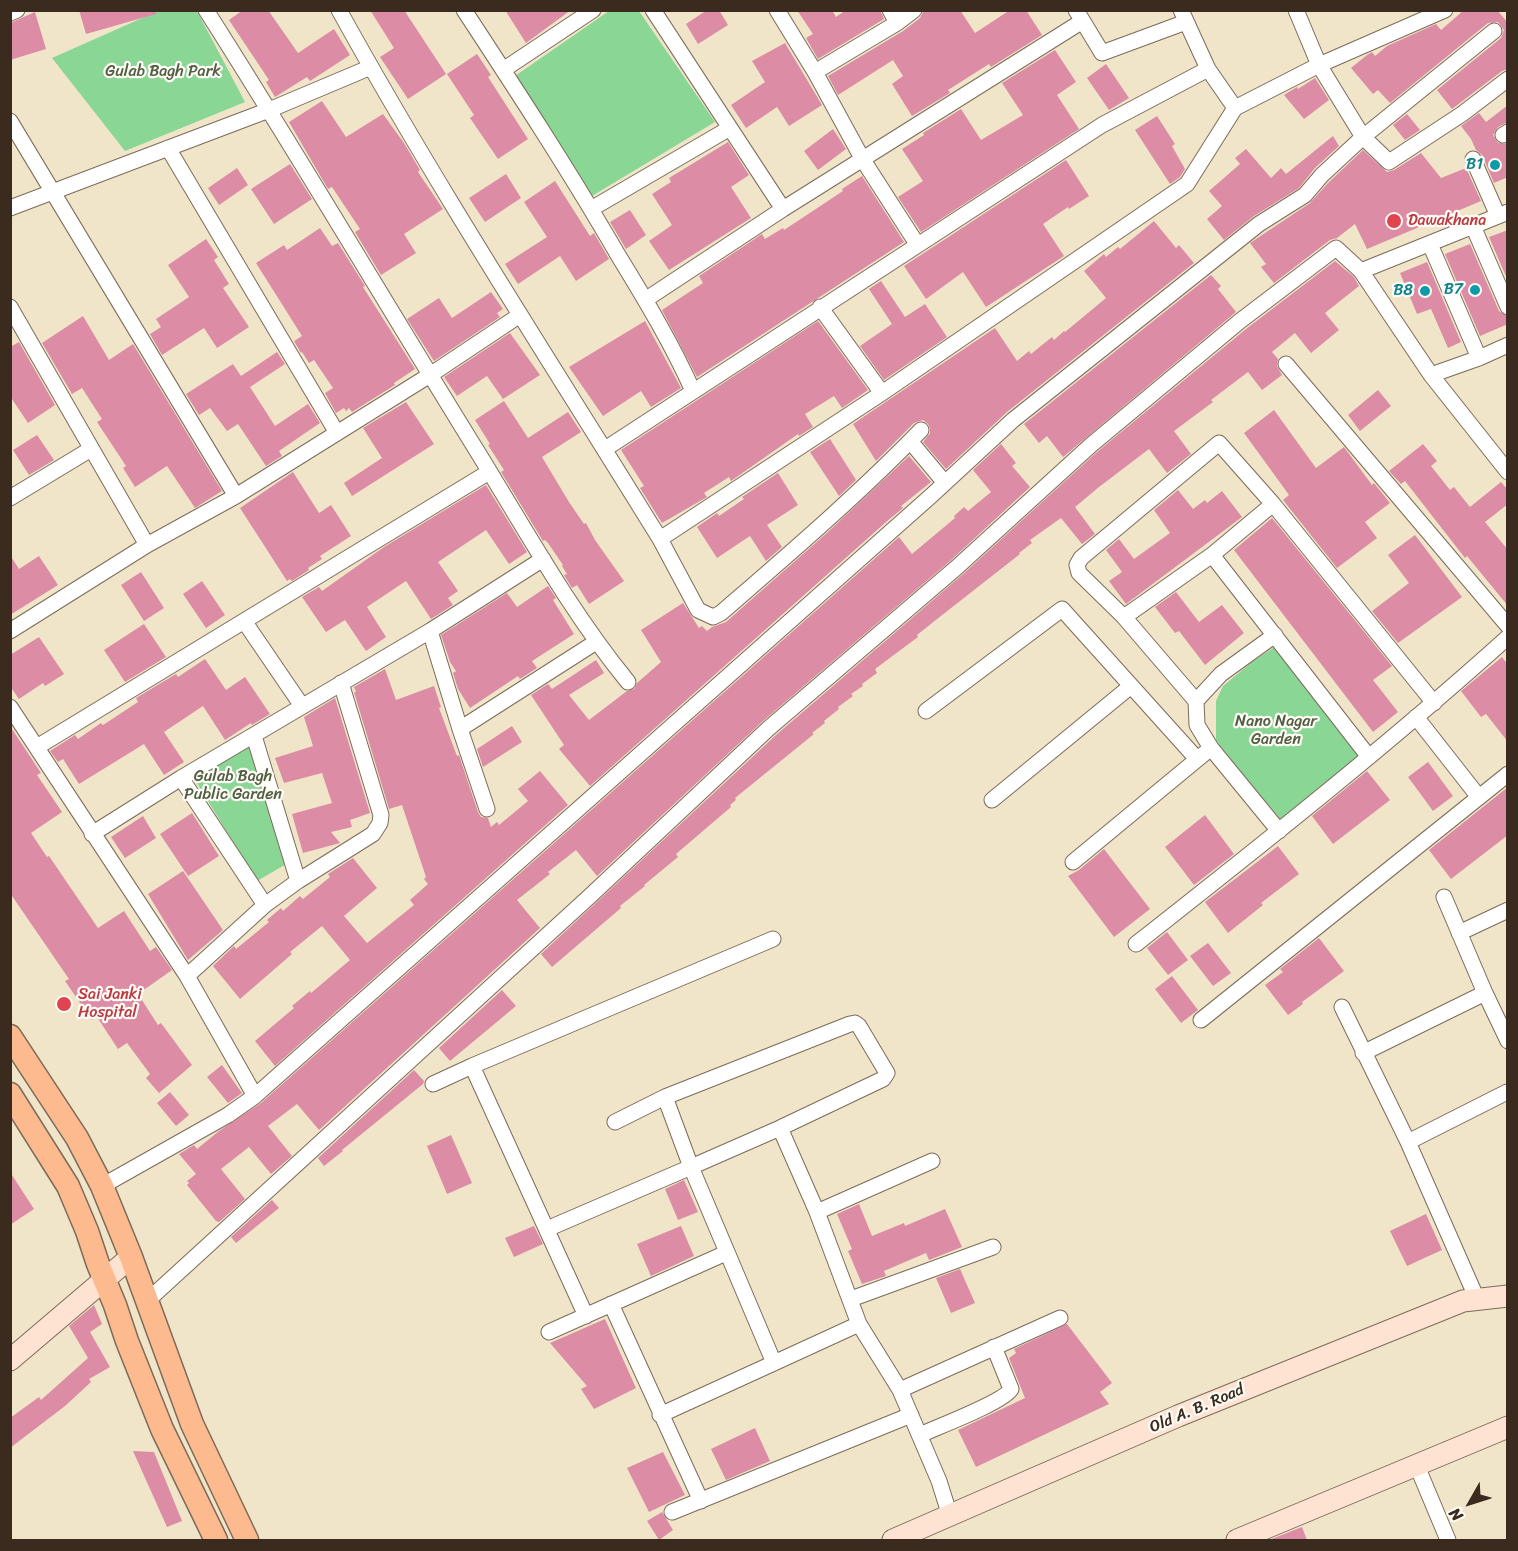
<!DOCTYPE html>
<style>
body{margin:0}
#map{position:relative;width:1518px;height:1551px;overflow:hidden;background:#f1e5c9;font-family:Sriracha,sans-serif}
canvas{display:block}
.frame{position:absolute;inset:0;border:12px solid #3b2a1e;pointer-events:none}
.north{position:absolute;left:1440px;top:1473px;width:60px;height:60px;-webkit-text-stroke:4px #fdfcf7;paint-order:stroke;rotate:231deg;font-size:16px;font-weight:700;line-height:24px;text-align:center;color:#3b2a1e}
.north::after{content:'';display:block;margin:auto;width:21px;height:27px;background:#3b2a1e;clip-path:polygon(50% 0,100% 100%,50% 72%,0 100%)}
</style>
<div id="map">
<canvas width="1518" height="1551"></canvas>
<div class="frame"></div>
<div class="north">N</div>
</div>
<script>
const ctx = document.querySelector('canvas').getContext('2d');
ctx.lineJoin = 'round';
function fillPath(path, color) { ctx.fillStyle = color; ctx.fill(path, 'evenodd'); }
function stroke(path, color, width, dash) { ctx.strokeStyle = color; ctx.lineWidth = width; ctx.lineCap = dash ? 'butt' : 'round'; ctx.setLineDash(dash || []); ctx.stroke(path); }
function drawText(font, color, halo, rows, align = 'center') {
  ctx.font = font + ' Sriracha,sans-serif'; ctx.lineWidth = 4.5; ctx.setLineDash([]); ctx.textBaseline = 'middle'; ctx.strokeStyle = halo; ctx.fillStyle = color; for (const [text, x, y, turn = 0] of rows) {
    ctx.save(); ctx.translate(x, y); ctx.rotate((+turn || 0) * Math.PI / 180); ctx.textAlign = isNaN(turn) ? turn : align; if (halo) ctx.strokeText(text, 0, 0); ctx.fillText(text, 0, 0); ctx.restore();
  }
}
fillPath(new Path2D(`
 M158,11h39l48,91 -120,49 -73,-93z
 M609,11h30l76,111 -123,74 -77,-120z
 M1276,646l87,110 -80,66 -44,-51 -23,-31v-39l7,-15 29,-24z
 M251,744l37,119 -31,18 -65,-106z`), '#89d695');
fillPath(new Path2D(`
 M79,10h77v4l-70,20z
 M243,10h25l30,43 36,-24 16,26 -40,26 -3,-4 -32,20 -9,-15 3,-2 -40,-60z
 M370,10h34l42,64 -38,25 -28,-42 14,-9z
 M505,10h66l-45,33z
 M707,10h12l9,15 -30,19 -12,-20z
 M797,10h35l4,7 10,-7h34l4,9 -66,40 -12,-21 7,-4z
 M924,10h36l15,23 35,-23h16l16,25 -51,32 -2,-3 -41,26 2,3 -38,23 -20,-32 11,-8 -10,-16 -55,35 -10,-19 75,-45 17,-13z
 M1464,10h33l11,13v46l-6,2 -50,38 -15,-19 64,-52 3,-8 -6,-8 -10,1 -98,80 -12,-13 -5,4 -22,-26 16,-13 5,-3 3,4 12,-10 49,-22 5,6z
 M35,12l11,37 -36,11v-37z
 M785,43l37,62 -33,21 -12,-19 -31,21 -15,-23 34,-23 -13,-21z
 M1055,50l21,32 -19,13 22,34 -158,103 -23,-35 25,-16 -21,-32 22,-14 -1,-2 38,-24 20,31 42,-25 -21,-32z
 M477,54l14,21 -3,2 40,62 -30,20 -28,-41 4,-3 -27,-41z
 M1106,64l23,34 -20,12 -22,-32z
 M1315,78l14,22 -25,19 -20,-24 13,-8 1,2z
 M322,101l24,36 37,-23 21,29 16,27 -2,2 25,37 -39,25 12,19 -35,22 -26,-43 5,-3 -28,-42 -4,2 -39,-67z
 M1508,105v17l-10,5 -5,8 5,8 10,1v33l-14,6 -12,-28 -6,-5 -5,-11 -10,-13 18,-13 7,9z
 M1407,114l13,16 -15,10 -12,-15z
 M1157,116l18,28 -3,2 13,23 -5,8 -10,7 -35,-54z
 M833,129l13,20 -28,21 -14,-19z
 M1333,136l6,10 -24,22 -16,20 -45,28 -30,24 -17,-21 15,-13 -13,-15 31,-27 -5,-6 11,-9 25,29 10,-10 5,6z
 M728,142l21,33 -18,12 20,31 -82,52 -20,-29 23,-16 -20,-31 19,-12 -2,-4z
 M1363,150l24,22 7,-2 27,-17 20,25 25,-10 15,33 -114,48 -12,-25 -18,14 -7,2 -56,43 -13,-16 5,-3 -16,-21 60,-40 19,-21z
 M1066,160l23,36 -20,13 -1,-2 -25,17 21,32 -78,51 -23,-35 -37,27 -22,-33z
 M290,164l22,35 -38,25 -23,-35z
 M237,168l11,17 -29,20 -11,-17z
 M506,174l15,24 -36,24 -16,-24z
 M862,176l42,66 -207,135 -35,-67 41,-27 -4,-7 63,-42 3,5 18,-11 1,2 59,-39 -1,-2z
 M555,181l35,55 4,-3 15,26 -33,22 -16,-25 -42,28 -13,-20 42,-27 -23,-35z
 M630,210l16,25 -20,14 -16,-27z
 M1154,221l22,27 3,-3 15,18 -187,149 -61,57 -23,-27 7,-9v-5l-2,-4 -5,-4 -9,3 -38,38 -23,-37 142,-96 22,33 12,-10 2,3 21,-17 2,3 10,-9 1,1 41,-34 -22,-27 20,-17 2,3 12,-10 2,2z
 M320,228l12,18 6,-3 27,43 -2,1 52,82 -21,14 1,2 -43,27 -3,-4 -3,3 -2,-3 -8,5 -11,-20 8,-5 -19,-28 -5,3 -7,-11 -1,1 -7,-12 8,-5 -46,-73 28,-18 3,5z
 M1508,230v51l-19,-44z
 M206,239l12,18 -4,3 15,24 -6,4 26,39 -32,21 -13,-20 -42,27 -12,-21 11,-7 -5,-8 33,-22 -21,-32z
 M1470,244l29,67 9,6v7l-28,12 -35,-82z
 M1335,261l19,16 5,9 -34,27 14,17 -28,23 -16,-20 -23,19 6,7 -1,7 5,9 -20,15 -14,-18 -37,28 2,2 -39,29 17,23 -24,19 -18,-24 -50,38 -24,20 20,27 -13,10 -21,-26 -31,22 2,3 -13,10 1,1 -88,69 -15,12 1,2 -43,32 2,4 -15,11 1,2 -12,8 2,2 -15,11 1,2 -15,12 1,2 -13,10 2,1 -79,64 1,2 -6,5 1,2 -55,47 2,3 -34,28 1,1 -25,20 1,2 -69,59 -11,-13 235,-219 186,-160 135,-123 149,-123z
 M1427,262l34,80 -13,6 -17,-39 -14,5 -17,-41z
 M1211,275l10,11 -3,3 18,23 -173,145 -16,-21 -8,7 -15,-19z
 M881,281l24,36 20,-13 22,33 -63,43 -24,-34 32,-22 -23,-35z
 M491,292l12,17 -6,4 3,4 -66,44 -27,-42 32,-21 13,20z
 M83,316l26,44 24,-16 89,147 -27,17 -28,-42 -32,21 -12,-19 3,-2 -29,-44 5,-3 -20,-31 -10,6 -30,-51z
 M645,321l36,67 -30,19 -10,-16 -38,25 -34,-49z
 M818,321l50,69 -26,18 -8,-12 -29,18 8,13 -14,9 -1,-2 -67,47 -2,-4 -25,16 3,4 -45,26 -22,-35 4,-2 -23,-36z
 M510,333l30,42 -37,24 -16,-23 -30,20 -13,-19z
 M19,342l36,63 -27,18 -18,-27v-49z
 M277,352l8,12 -35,23 25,39 33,-22 12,19 -41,28 3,5 -16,10 -28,-42 -11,7 -17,-23 -11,7 -13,-21 47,-30 8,12z
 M1378,390l13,16 -31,25 -12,-16z
 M504,401l24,37 40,-26 13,20 -39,25 27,45 15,22 2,-1 9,17 29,41 -35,23 -12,-19 -5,3 -8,-13 3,-1 -5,-8 1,-1 -15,-22 -3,-3 -2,1 -42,-69 3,-2 -16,-25 2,-1 -15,-24z
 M406,402l28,42 -82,52 -8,-13 38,-25 -19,-30z
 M1274,410l42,58 28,-21 28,38 2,-2 16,20 -25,19 12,16 -40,30 -54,-68 6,-5 -45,-62z
 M37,435l17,25 -25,15 -16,-25z
 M830,439l26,41 -17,16 -29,-44z
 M1001,444l15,19 -4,3 18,21 -80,74 -187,160 -166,155 -21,-26 -28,22 2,2 -33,26 23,28 -221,202 -22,-26 -29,22 24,30 -21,18 -22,-27 -28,22 24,30 -26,23 -3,-1 -29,-36 2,-2 -2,-2 9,-7 -17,-20 15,-9 3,4 22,-18 42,-28 638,-566 13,17 43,-36 -1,-2 10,-9 4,4 23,-19 -18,-22z
 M1423,444l14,17 -6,5 19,24 4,-3 16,20 31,-25 7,8v14l-23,18 23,28v56l-41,-50 -2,2 -60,-77 -4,3 -12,-13z
 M909,456l22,26 -30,24 2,2 -17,14 -296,264 -31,-37 5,-4 -33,-50 17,-11 4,5 44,-29 8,13 -35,22 20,25 38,-29 7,-2 3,-6 24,-21 -20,-32 42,-27 16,25 3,-2 5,5 5,-4 14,-5 103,-91z
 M293,472l26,41 12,-8 20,31 -31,20 2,3 -14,9 1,2 -17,11 -2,-2 -3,2 -47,-73z
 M778,473l20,32 -31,20 15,22 -16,14 -16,-25 -33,22 -20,-31 20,-14 2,3 25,-17 -2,-2z
 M486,485l41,67 -18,12 -23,-34 -48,32 20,29 -10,7 5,7 -22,14 -25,-38 -39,26 19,30 -20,14 -21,-31 -19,12 -24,-35 17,-10 3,4 62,-44z
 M1178,490l15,19 12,-9 2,3 15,-12 20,26 -116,87 -17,-23 13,-9 -16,-22 13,-11 15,20 36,-26 -16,-23z
 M1272,518l120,148 -19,14 25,32 -25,20 -139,-182z
 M1415,535l47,62 -64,46 -26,-32 37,-28 -21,-28z
 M10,555l9,14 20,-13 19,29 -48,30z
 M141,572l23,36 -20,13 -23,-36z
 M202,581l23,34 -19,13 -23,-34z
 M548,586l8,12 -3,2 21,34 -42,27 5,7 -17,11 -2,-3 -48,32 -12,-19 -5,-16 3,-2 -6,-9 -9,-27 66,-42 10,14z
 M1176,592l23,30 23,-17 22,28 -39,32 -26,-34 -4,2 -20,-26z
 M144,624l22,33 -41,25 -21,-32z
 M39,637l25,37 -19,12 -2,-3 -24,16 -9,-13v-31z
 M1502,657l6,8v77l-22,-28 -5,3 -20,-26z
 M205,659l21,31 19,-13 25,37 -18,11 -1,-2 -26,17 -22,-34 -39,26 20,30 -20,13 -20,-31 -65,40 -16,-25 -5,3 -8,-11 25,-16 3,4 23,-16 2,2 35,-23 -2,-4 40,-24 2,3z
 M385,669l11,31 38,-14 7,21 -2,1 18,48 2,-1 19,57 3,5 7,1 3,9 6,-5 2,3 29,-24 -10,-12 22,-18 28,34 -293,261 -20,-25 39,-33 -2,-2 18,-15 1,2 39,-33 -28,-34 -32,26 2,2 -52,45 -27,-33 21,-20 2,3 33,-27 -2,-2 14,-12 2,3 17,-15 3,3 27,-22 -2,-3 25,-16 24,30 -33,28 23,27 47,-38 -4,-5 18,-16 -4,-5 2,-2 -24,-72 -13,4 -35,-117h2l-2,-5z
 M335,698l35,115 -20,7 2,7 -21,5 9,11 -37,10 -11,-39 40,-11 -10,-30 -38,10 -9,-25 38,-12 -9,-29z
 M10,726l31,47 -4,2 25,37 -31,21 16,24 2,-1 49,72 26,-17 26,40 6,-4 16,23 -34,24 20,31 3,-2 31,42 -33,28 -13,-15 4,-4 -23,-31 -9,6 -21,-32 -5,3 -27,-39 4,-2 -59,-86z
 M512,726l10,16 -39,25 -6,-18z
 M1428,762l25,34 -20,15 -25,-34z
 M1367,771l23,29 -57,44 -21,-28z
 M1508,787v48l-57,44 -22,-29z
 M192,813l27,43 -31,20 -28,-42z
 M1205,815l29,39 -40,31 -29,-38z
 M143,816l13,22 -31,20 -14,-21z
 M1278,846l21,28 -38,29 2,2 -35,28 -23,-31z
 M1104,849l46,60 -36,28 -46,-61 11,-6z
 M183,871l40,59 -35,30 -40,-66z
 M1167,932l21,28 -20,15 -21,-27z
 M1319,938l25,33 -42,31 1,2 -15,11 -23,-30 18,-13 -3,-3z
 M1208,943l23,30 -18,13 -23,-30z
 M1172,976l26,34 -17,13 -26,-34z
 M502,990l14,16 -66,55 -11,-13z
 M222,1065l20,28 -14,10 -21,-26z
 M414,1070l10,11 -1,3 -81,66 1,1 -19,15 -6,-8z
 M170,1092l19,23 -13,11 -19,-23z
 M451,1135l21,48 -25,11 -20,-48z
 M10,1172l24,37 -24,16z
 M684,1180l14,32 -20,8 -13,-31z
 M272,1200l7,8 -43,35 -5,-6z
 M859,1204l13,32 32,-13 1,3 40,-17 17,38 -33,13 -3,-7 -42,18 2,5 -24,8 -14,-33 4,-2 -15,-35z
 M1426,1214l16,36 -35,16 -17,-35z
 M534,1226l9,18 -29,13 -9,-19z
 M681,1226l13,30 -43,20 -14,-32z
 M960,1269l15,34 -24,10 -15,-35z
 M94,1305l8,19 -12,8 20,35 -21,12 2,3 -26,24 -55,42v-30l29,-21 2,3 47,-42 -19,-32z
 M605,1319l31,69 -42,21 -13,-20 6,-3 -37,-43z
 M1067,1324l45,59 -12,9 9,12 -133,63 -18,-37 67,-32 -16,-40 7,-5 -2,-4z
 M755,1428l15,33 -44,19 -15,-31z
 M133,1451l21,1 28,69 -15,6z
 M663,1452l22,43 -36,17 -22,-44z
 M662,1512l11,18 -14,10 -12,-19z
 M1302,1527l5,13h-38z`), '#dc8ca5');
const street = new Path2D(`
 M206,10c93,146 180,294 271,441 48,78 93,160 151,231
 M339,10c100,181 213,354 321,529l222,-146 305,-209 48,-76 84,-43 126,-55
 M464,10c53,81 106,162 154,245 27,44 54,89 75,136
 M653,10l77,118
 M777,10l38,62 48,88 54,84
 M1076,10l26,43 84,-31
 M1181,10l27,59 27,39
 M1296,10l23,55 44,72 131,-106
 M10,13l7,-3
 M897,23l17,-13
 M503,70l90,-60
 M815,72l82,-49 -7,-13
 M10,121l226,375
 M1503,135l5,-3
 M168,148l169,285
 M1473,159l25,57
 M10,208l259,-98 102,-43
 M591,209l139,-81 53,81
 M1473,226l35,81
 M1430,244l49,114
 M1361,271l147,-59
 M645,300l138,-91 298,-187
 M10,307l137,238
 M820,307l62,86
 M1286,364l222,262
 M1431,375l77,97
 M910,441l35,42
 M605,449l497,-324 106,-56
 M10,498l81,-49
 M660,539l38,71 15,7 8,-4c68,-59 137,-118 200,-183
 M1212,555l61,-51
 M1124,617l-45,-44 -2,-8 4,-7 138,-115 54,61 161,199
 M244,621l58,85
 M10,631l137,-86 89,-49 101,-63 93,-58 90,-60
 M430,631l30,98 27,80
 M1196,701l-72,-84 88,-62 157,202
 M10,707l177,269 68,120
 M926,711l136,-102 135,150
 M1416,717l62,79
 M460,729l136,-87
 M37,747l452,-275
 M1211,748l-14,-23 -1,-24 25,-27 54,-39
 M181,778l84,127
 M992,800l139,-114
 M92,834l89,-56 249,-147 113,-72
 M1073,862l138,-114 68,83
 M298,881l75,-47 7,-11 1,-8 -40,-132
 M1444,897l41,96
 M1459,933l49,-23
 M1136,944c127,-100 252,-199 372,-307
 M187,976l78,-71 33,-24 -44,-145
 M1342,1007l66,135 69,157
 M1201,1020l307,-246
 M1363,1053l122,-60 23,48
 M472,1066l114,250
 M433,1084l39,-18 301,-127
 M615,1122l50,-25 185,-73 5,-1 4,3 28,47 -4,6 -103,49 -89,39 -26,-70
 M780,1128l37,84 42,112 41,66 39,91 11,35
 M1408,1142l99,-50
 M102,1186l126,-71 27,-19 677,-601 81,-75 246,-196 46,-29 17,-20 41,-38 26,25 73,-48 46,-35
 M817,1212l115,-51
 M547,1229l144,-62 83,196 85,-39
 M851,1299l142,-52
 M146,1302l444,-406 179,-168 187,-160 135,-123 149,-124 96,-73 25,23 70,104 48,-17 29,-13
 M611,1304l90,197
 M549,1332l177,-79
 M900,1390l160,-72
 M660,1415l114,-52
 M920,1435c17,-8 84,-33 91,-46l-17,-42
 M1417,1466l31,74
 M672,1512l239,-97`);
const secondary = new Path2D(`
 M10,1360l121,-103
 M893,1540l285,-124 285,-115 45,-5
 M1237,1540l271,-113`);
const primary = new Path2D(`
 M10,1036l67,102 25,48 29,71 61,167 55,116
 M10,1094l58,92 19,45 11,33 17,41 12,36 35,88 54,111`);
stroke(street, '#7b6b5a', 17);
stroke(secondary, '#7b6b5a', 23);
stroke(primary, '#7b6b5a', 25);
stroke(street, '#fff', 15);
stroke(secondary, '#fee3d2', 21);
stroke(primary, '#fcba8e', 22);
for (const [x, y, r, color] of [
 [1495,165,6,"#0f9aa8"],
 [1394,221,8,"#e0444e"],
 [1475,290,6,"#0f9aa8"],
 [1425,291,6,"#0f9aa8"],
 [64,1004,8,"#e0444e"]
]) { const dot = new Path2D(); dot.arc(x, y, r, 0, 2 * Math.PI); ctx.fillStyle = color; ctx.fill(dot); stroke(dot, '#fdfcf7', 2); }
drawText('16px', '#525e42', '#fdfcf7', [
 ["Gulab Bagh Park",163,72],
 ["Nano Nagar",1276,722],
 ["Garden",1276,740],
 ["Gulab Bagh",233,777],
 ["Public Garden",233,795]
]);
drawText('16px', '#0d838f', '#fdfcf7', [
 ["B1",1483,165],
 ["B7",1463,290],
 ["B8",1413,291]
], 'right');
drawText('16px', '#be3a42', '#fdfcf7', [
 ["Dawakhana",1408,221],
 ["Sai Janki",78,995],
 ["Hospital",78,1013]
], 'left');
drawText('16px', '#3b2a1e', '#fdfcf7', [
 ["Old A. B. Road",1197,1409,-23]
]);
</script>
